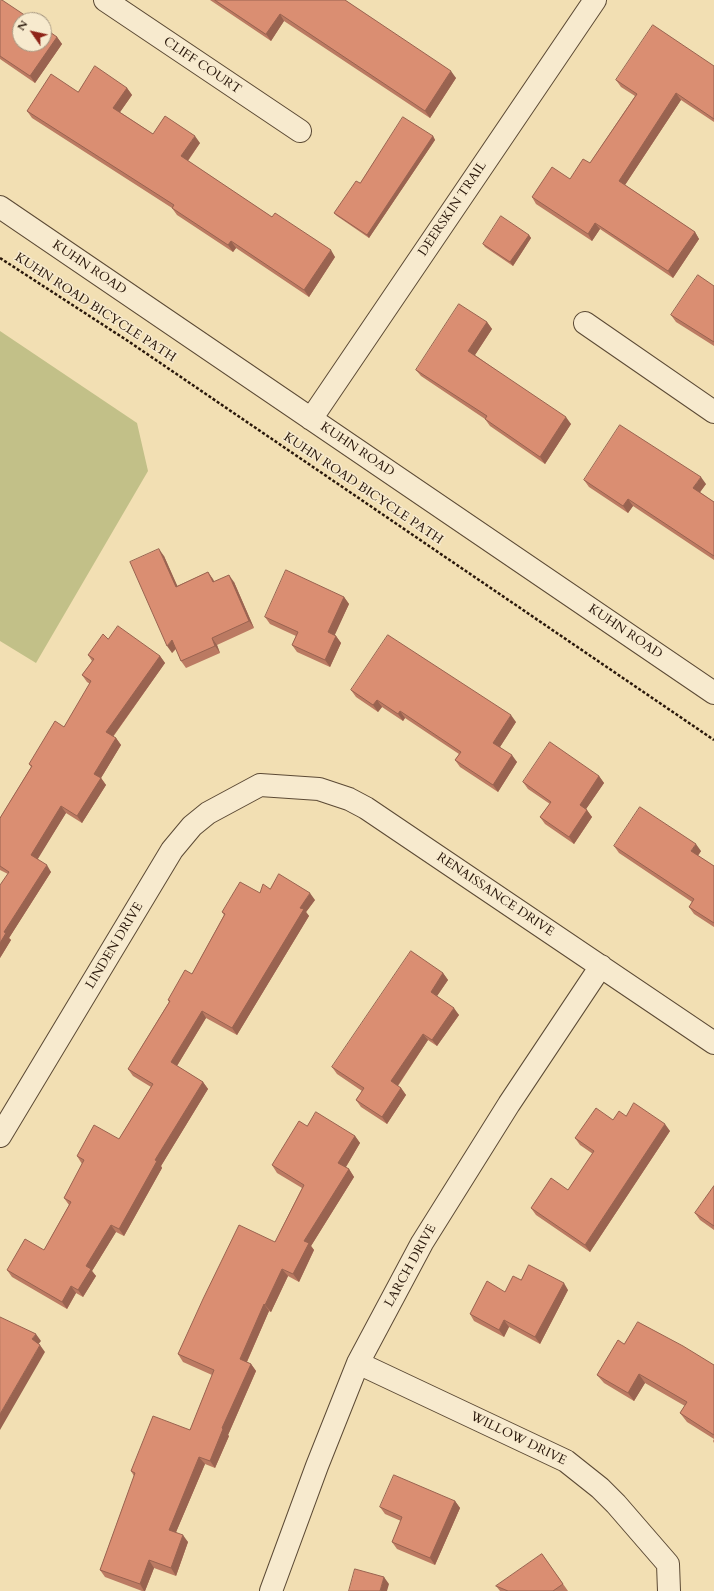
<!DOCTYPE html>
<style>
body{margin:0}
#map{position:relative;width:714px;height:1591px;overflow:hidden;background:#f2dfb3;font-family:Cardo,serif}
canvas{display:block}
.north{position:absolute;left:12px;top:12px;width:40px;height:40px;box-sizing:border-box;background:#f7eace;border:1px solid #a59680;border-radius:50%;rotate:304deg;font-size:11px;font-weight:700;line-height:16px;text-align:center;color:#2a180b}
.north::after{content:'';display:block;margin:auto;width:14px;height:18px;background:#8f2418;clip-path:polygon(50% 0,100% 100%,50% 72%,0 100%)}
</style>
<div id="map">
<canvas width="714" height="1591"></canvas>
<div class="north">N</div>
</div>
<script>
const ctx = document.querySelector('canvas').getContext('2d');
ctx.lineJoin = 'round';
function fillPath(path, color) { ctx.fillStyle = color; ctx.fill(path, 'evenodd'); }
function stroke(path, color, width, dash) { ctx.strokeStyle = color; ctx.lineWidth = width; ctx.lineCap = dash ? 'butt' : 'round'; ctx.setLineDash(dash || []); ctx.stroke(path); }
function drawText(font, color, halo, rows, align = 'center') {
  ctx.font = font + ' Cardo,serif'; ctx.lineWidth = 3; ctx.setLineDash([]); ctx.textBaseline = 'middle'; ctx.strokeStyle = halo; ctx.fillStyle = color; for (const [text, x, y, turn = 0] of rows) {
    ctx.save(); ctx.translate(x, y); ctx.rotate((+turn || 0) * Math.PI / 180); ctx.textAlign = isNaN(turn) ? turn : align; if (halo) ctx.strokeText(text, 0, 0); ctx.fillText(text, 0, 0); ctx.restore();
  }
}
fillPath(new Path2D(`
 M0,331l137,92 11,48 -112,192 -36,-22z`), '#c2c088');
const minor = new Path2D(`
 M105,0l195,131
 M0,207l714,486
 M585,323l129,89
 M311,419l284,-419
 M0,1136l172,-286 20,-24 16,-13 52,-28 59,4 30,10 17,9 348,235
 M358,1363l208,98 34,27 16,16 52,60 1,27
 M271,1591l46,-125 41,-103 64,-120 87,-139 92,-138`);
stroke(minor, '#5c4a35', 24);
stroke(new Path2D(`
 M0,258l128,83 586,399`), '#2a180b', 2.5, [3, 2]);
stroke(minor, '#f7eace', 22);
fillPath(new Path2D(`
 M210,0h135l111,78 -26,40 -146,-97 -13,20z
 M0,1l57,36 5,7 -27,39 -35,-24z
 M714,66v56l-33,-22 -56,85 70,47 4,7 -26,39 -73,-49 -8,12 -56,-37 -4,-7 38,-18 20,-16 45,-67 -14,-9 -5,-7z
 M127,88l5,7 -12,17 33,22 47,9 -12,18 84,56 63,40 -26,40 -73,-49 -3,4 -56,-37 -5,-7 -140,-90 -5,-7 51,-19z
 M433,136l2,4 -66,98 -32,-22 -3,-3z
 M529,235l2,3 -18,28 -28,-19 -2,-3z
 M714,286v60l-38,-24 -5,-7z
 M487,322l5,7 -17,26 96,69 -26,40 -55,-38 -5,-7 -64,-43 -5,-6z
 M584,480l122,4 -6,8 14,10v58l-81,-54 -5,7 -39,-26z
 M164,556l13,30 31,-14 6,10h20l20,46 -37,17 3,8 -34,15 -5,-7 -5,-12 -4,4z
 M344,597l5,7 -15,31 2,1 5,7 -11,24 -33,-15 -5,-7 4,-9 -26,-12 -5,-7z
 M108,639l52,17 5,7 -52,74 3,1 5,7 -20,33 5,7 -24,38 -16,-10 -29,46 14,13 -42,66 2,2 -11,18 8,-84 -8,-4v-53v1l31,-51 -2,-3 35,-37 26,-43 -3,-2 -5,-7 10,-14 -4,-6z
 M351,690l165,32 -16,25 17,15 -19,30 -38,-25 -5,-7 4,-6 -54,-36 -2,3 -21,-14 -4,5 -22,-15z
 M599,776l5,7 -18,26 6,8 -18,27 -29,-20 -5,-7 10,-13 -22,-15 -5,-7z
 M614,846l87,5 -3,5 16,10v61l-20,-13 -5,-7 3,-5 -73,-49z
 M270,889l45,11 -9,12 3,4 -72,119 -31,-17 -29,48 26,16 5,7 -47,77 1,2 -38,68 -8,-4 -24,39 4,5 -13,21 -7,-4 -9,16 -55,-32 -5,-7 37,-20 25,-45 -5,-7 18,-34 -5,-8 42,-17 32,-52 -18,-11 -5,-7 41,-67 -1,-2 24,-26 32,-59 -2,-3 38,-19z
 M443,973l5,7 -11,16 22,19 -22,31 -9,-6 -30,46 3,2 5,7 -19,29 -26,-17 -5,-7 6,-9 -25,-17 -5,-7z
 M626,1116l44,15 -80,121 -54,-37 -5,-7 37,-18 25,-36 -13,-9 -5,-7 38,-18z
 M307,1126l48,10 5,7 -14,24 3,2 5,8 -43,69 3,4 -15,32 -11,-6 -17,36 -2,-1 -22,51 4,2 5,7 -28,64 1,1 -14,32 -10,-4 -29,68 12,10 -12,34 -22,-8 -9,23h-3l-37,-14 -5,-7 34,-94 -3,-5 59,-41 22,-55 -29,-13 -5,-8 97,-112 27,-54 -25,-15 -5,-8z
 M714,1186v44l-14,-10 -5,-7z
 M521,1280l47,10 -28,54 -31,-17 -5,10 -30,-16 -4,-7 35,-22z
 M624,1344l90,21v78l-1,-2 1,-2 -27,-17 -7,-9 5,-7 -40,-23 -11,18 -30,-18 -7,-8z
 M455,1501l5,7 -25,57 -38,-16 -5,-7 9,-21 -16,-7 -5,-7z
 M542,1554l26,37h-68l-4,-5z`), '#bb7a62');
fillPath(new Path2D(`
 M280,14l4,7 -13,20 -5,-7z
 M57,37l5,7 -27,39 -5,-7z
 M451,71l5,7 -26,40 -5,-7z
 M127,88l5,7 -14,20 -5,-7z
 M676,93l5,7 -58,88 -4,-7z
 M195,136l5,7 -14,20 -5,-7z
 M433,136l2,4 -66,98 -2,-3z
 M595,223l5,6 -8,12 -4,-7z
 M695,232l4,7 -26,39 -5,-7z
 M529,235l2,3 -18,28 -3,-4z
 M231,241l5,7 -3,4 -5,-7z
 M331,250l4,7 -26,40 -5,-7z
 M487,322l5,7 -19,29 -5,-7z
 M566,417l5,7 -26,40 -5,-7z
 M701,477l5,7 -8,11 -5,-7z
 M628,499l5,7 -5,7 -5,-7z
 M159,549l5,7 17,38 -5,-7z
 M208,572l5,7 5,10 -5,-7z
 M229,575l5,7 20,46 -5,-7z
 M344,597l5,7 -16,35 -5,-7z
 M336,636l5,7 -11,24 -5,-7z
 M212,638l5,7 3,8 -5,-7z
 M172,640l5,7 -5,6 -5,-7z
 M160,656l5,7 -54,76 -5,-7z
 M377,700l5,7 -4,5 -5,-7z
 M400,711l5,7 -2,3 -5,-7z
 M511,715l5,7 -18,28 -5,-7z
 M116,738l5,7 -20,33 5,7 -24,38 -5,-7 17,-42z
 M512,755l5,7 -19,30 -5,-7z
 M599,776l5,7 -20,29 -4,-7z
 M61,806l5,7 -30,49 -5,-7z
 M587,810l5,7 -18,27 -5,-7z
 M696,844l5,7 -5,7 -5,-7z
 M47,865l4,7 -42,66 2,2 -11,18v-15l4,-11z
 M310,893l5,7 -9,12 3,4 -72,119 -5,-7 68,-120z
 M443,973l5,7 -13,19 -4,-7z
 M454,1008l5,7 -22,31 -5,-6z
 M202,1011l4,7 -31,51 -4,-7z
 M423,1034l5,6 -32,48 -5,-7z
 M203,1082l5,7 -47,77 1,2 -38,68 -5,-7 36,-69z
 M401,1088l5,7 -19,29 -5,-7z
 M665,1124l5,7 -80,121 -5,-7z
 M355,1136l5,7 -16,27 -6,-7z
 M349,1169l5,8 -43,69 3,4 -15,32 -6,-8 11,-33z
 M111,1225l5,7 -24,39 4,5 -13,21 -5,-7 8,-24z
 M282,1269l6,7 -17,36 -6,-7z
 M564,1283l4,7 -28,54 -5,-7z
 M71,1286l5,7 -9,16 -5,-7z
 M264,1304l5,7 -24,55 -5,-7z
 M504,1320l5,7 -5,10 -5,-7z
 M36,1334l5,7 -4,5 -5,-7z
 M40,1345l5,7 -45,78v-16z
 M251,1364l5,7 -28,64 1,1 -14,32 -5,-7 12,-33z
 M639,1374l6,9 -11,18 -6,-8z
 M199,1457l6,7 -31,73 -5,-7z
 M455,1501l5,7 -25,57 -5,-7z
 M183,1535l5,7 -12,34 -5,-8z
 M149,1560l5,8 -9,23h-1l-4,-7z
 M384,1577l5,7 -2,7h-7z`), '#996350');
const building = new Path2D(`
 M1,0h1l30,20h-12v24h24v-16l13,9 -27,39 -30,-20v-55z
 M215,0h130l106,71 -26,40 -145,-97 -14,20z
 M653,25l61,41v53l-38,-26 -57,88 76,51 -27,39 -73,-48 -7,11 -56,-37 20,-30 18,12 13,-20 7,4 47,-69 -21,-14z
 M95,66l32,22 -14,20 40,26 12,-18 30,20 -14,20 91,61 3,-4 56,37 -27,40 -73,-49 -3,4 -56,-37 2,-3 -147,-94 24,-37 27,18z
 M403,117l30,19 -66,99 -33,-22 22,-32 4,2z
 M501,216l28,19 -19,27 -27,-18z
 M698,275l16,11v56l-43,-27z
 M459,304l28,18 -19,29 98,66 -26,40 -55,-38 2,-3 -71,-46z
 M620,425l81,52 -8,11 21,14v54l-86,-57 -5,7 -39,-26z
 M159,549l17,38 32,-15 5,10 16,-7 20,46 -37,17 3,8 -34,15 -9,-21 -5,6 -37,-84z
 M286,570l58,27 -16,35 8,4 -11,24 -33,-15 6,-13 -33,-15z
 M118,626l42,30 -54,76 10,6 -22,36 7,4 -24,38 -16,-10 -30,49 16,10 -43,67 2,1 -6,10v-58l9,-13 -9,-6v-49v1l32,-52 -3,-2 26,-43 9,6 27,-46 -9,-6 12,-16 -6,-4 15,-21 5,5z
 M388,635l123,80 -18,28 19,12 -19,30 -38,-25 6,-8 -61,-41 -2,3 -21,-14 -4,5 -22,-15z
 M550,742l49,34 -19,29 7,5 -18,27 -29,-20 11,-15 -28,-20z
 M640,807l56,37 -5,7 23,15v57l-25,-16 5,-8 -80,-53z
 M279,874l31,19 -10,15 4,1 -72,119 -30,-17 -31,51 32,20 -48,78 2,1 -38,68 -8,-4 -25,41 5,3 -13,21 -7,-4 -9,16 -55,-32 18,-31 19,11 27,-48 -7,-4 20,-38 -7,-4 17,-31 25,14 34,-55 -25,-15 42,-68 -2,-1 17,-30 7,4 33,-60 -3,-2 18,-30 20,11 3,-9 7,5z
 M411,951l32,22 -12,19 23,16 -22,32 -9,-6 -32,47 10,7 -19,29 -26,-17 8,-12 -32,-21z
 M634,1103l31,21 -80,121 -54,-37 20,-30 17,12 26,-39 -19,-13 21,-30 17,12 6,-9 7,5z
 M316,1112l39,24 -17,27 11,6 -45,72 5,2 -16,31 -11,-5 -17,36 -1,-1 -24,55 11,5 -29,64 1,1 -13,32 -11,-4 -30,73 14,5 -12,33 -22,-8 -9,24 -40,-14 35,-97 -4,-2 22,-55 37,14 24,-60 -36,-16 25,-55 36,-74 36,17 29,-57 -32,-20 27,-44 8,5z
 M714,1186v40l-19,-13z
 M529,1265l35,18 -29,54 -31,-17 -5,10 -29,-16 17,-33 18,11 8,-16 8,4z
 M0,1317l36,17 -4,5 8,6 -40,69z
 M638,1322l45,24 31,19v70l-34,-22 7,-11 -48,-28 -11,19 -31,-18 21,-35 6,4z
 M394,1475l61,26 -25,57 -38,-16 10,-25 -22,-10z
 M542,1554l21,30 -10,7h-45l-12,-5z
 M355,1569l29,8 -4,14h-31z`);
fillPath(building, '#da8e72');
stroke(building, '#996350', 1);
drawText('13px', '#2a180b', '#f7eace', [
 ["CLIFF COURT",202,66,34],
 ["DEERSKIN TRAIL",453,209,-56],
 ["KUHN ROAD",89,268,34],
 ["KUHN ROAD BICYCLE PATH",95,308,33],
 ["KUHN ROAD",357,450,34],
 ["KUHN ROAD BICYCLE PATH",363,489,34],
 ["KUHN ROAD",625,632,34],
 ["RENAISSANCE DRIVE",495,895,34],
 ["LINDEN DRIVE",115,946,-59],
 ["LARCH DRIVE",411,1266,-61],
 ["WILLOW DRIVE",518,1439,26]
]);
</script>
